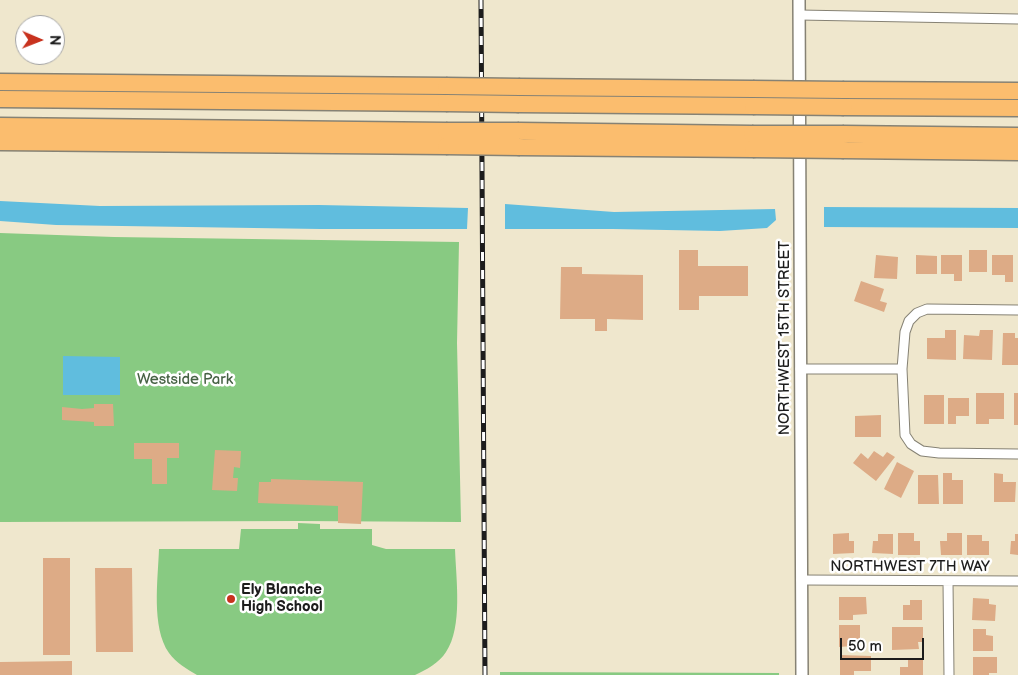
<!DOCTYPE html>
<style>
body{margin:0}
#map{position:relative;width:1018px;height:675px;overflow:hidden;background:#efe7cd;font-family:"Balsamiq Sans",sans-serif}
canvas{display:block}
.north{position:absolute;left:15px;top:15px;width:50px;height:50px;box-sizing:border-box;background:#fff;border:1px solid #a4a4a4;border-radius:50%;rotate:91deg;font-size:14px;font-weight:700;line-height:20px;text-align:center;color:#1c1c1c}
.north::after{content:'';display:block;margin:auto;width:18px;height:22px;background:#c8321e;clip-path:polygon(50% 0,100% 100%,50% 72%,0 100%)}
.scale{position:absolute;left:840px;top:638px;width:84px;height:22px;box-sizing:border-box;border:2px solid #1c1c1c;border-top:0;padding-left:6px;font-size:15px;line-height:18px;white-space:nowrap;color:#1c1c1c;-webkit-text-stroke:4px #fff;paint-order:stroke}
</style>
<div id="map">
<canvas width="1018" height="675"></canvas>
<div class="north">N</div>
<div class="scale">50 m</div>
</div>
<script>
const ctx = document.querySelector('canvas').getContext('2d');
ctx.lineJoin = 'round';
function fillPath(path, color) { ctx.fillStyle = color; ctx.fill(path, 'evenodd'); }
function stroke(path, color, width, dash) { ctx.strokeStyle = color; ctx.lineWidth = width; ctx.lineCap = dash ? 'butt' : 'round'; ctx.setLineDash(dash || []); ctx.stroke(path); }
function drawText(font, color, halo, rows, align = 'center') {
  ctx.font = font + ' "Balsamiq Sans",sans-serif'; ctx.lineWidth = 5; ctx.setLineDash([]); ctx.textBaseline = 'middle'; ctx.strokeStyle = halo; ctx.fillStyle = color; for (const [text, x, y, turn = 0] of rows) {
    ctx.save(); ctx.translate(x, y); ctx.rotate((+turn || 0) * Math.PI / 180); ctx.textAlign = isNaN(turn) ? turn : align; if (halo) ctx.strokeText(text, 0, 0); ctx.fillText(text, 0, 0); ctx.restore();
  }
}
fillPath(new Path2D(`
 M0,233l114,4 345,5 -2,101 4,179 -163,-1 -298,1z
 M298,523l22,1v5h52v16l14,4h69c1,30 8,78 -9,103 -7,11 -20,18 -31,23h-218c-10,-6 -21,-12 -28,-22 -18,-26 -11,-73 -10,-104h80l2,-20h57z
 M500,672l279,1v2h-279z`), '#88ca82');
fillPath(new Path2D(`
 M0,201l100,5 219,-1 149,3 -1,21h-147l-264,-4 -56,-4z
 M505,204l109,8 161,-3 1,11 -9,8 -47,3 -107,-2h-108z
 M824,207l194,1v20l-194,-1z
 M63,356l57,1v38h-57z`), '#60bdde');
fillPath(new Path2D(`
 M679,250h19v16h50v30h-49v14h-20z
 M969,250h18v22h-18z
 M876,255l22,2 -1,22 -23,-1z
 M916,255l21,1v18h-21z
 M941,255h21v26h-8v-7h-13z
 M992,255h21v27h-8v-7h-13z
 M561,267h21v7l61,1v45l-36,-1v12h-12v-12h-35z
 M861,281l23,8 -4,12 7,2 -3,9 -30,-11z
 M945,330h11v30l-29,-1v-21h18z
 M980,330h13l-1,30 -29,-1 1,-24 15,1z
 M1003,333h12v5h3v27h-16z
 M976,393h28v26h-15v5h-13z
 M1014,393h4v32h-4z
 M924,395h20v29h-20z
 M948,398h21v18h-13v8h-8z
 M94,404h19l1,22h-20v-4l-32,-2v-13l20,2 12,-1z
 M881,415v22h-26v-21z
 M134,443h45v15h-12v26h-15v-25h-18z
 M215,450l26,1 -1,17 -6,-1 -1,11h5l-1,13 -25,-1z
 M874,451l9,6 4,-5 8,5 -19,24 -23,-18 8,-10 7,6z
 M897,462l17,9 -13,27 -17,-9z
 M943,473h9v7h11v24h-20z
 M994,473l9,1v8h13l-1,20h-21z
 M918,475h20l1,29h-21z
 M271,479l92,3 -2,42 -23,-1v-17l-80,-3 1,-21h12z
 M849,533v8h5v12l-21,1v-20z
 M898,533h16v8h6v14h-22z
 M947,533h15v22h-21l-1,-14h7z
 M878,534h15v20l-21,-1 1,-12h5z
 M1015,534h3v21l-8,-1 1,-13h4z
 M967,535h15v6h7v14h-22z
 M43,558h27v97h-27z
 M95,568h37l1,84h-37z
 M839,597h27l1,17 -14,1v5h-14z
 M973,598l16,1v5l7,1 -1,16 -23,-1z
 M910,600h12v20h-19v-15h7z
 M839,625h21v15h-7v6l-14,1z
 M892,627h31v15h-5l1,7 -27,1z
 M973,629h13v6l7,1v15h-20z
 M840,655l31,1v15h-17v4h-14z
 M973,657h24v16h-8v2h-16z
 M908,660h15v15h-23v-8h8z
 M72,661v14h-72v-13z`), '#ddab86');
const minor = new Path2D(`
 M799,15l219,4
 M1018,310l-91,-1 -10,4 -8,8 -4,11 -3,37 3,66 6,9 11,7 17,2 79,1
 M800,369h102
 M801,580l217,1
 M948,581l1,94`);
const tertiary = new Path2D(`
 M799,0l3,675`);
const motorway = new Path2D(`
 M0,82l446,4
 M520,87l233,2
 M844,90l174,1
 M0,99l446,4
 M519,104l234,2
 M844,107l174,1
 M0,126l446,5
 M519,131l233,3
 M844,134l174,2
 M0,142l446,4
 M520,147l233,2
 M844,150l174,2`);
stroke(minor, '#868274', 11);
stroke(tertiary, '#868274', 14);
stroke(motorway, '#868274', 19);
stroke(minor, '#fff', 9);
stroke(tertiary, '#fff', 11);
stroke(motorway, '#fbbd6e', 16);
const rail = new Path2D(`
 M481,0l4,675`);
stroke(rail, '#1c1c1c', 5);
stroke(rail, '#fff', 3, [9]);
const motorwayBridge = new Path2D(`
 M446,86l74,1
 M753,89l91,1
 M446,103l73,1
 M753,106l91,1
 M446,131h73
 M752,134h92
 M446,146l74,1
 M753,149l91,1`);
stroke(motorwayBridge, '#868274', 19, []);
stroke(motorwayBridge, '#fbbd6e', 16);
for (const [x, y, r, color] of [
 [231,599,5,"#c8321e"]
]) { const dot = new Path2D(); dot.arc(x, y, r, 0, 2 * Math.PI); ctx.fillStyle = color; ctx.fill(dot); stroke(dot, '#fff', 2); }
drawText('15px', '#1c1c1c', '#fff', [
 ["NORTHWEST 15TH STREET",785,338,-90],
 ["NORTHWEST 7TH WAY",910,567]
]);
drawText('15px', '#476245', '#fff', [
 ["Westside Park",185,380]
]);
drawText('bold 15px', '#1c1c1c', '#fff', [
 ["Ely Blanche",241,590],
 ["High School",241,607]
], 'left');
</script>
